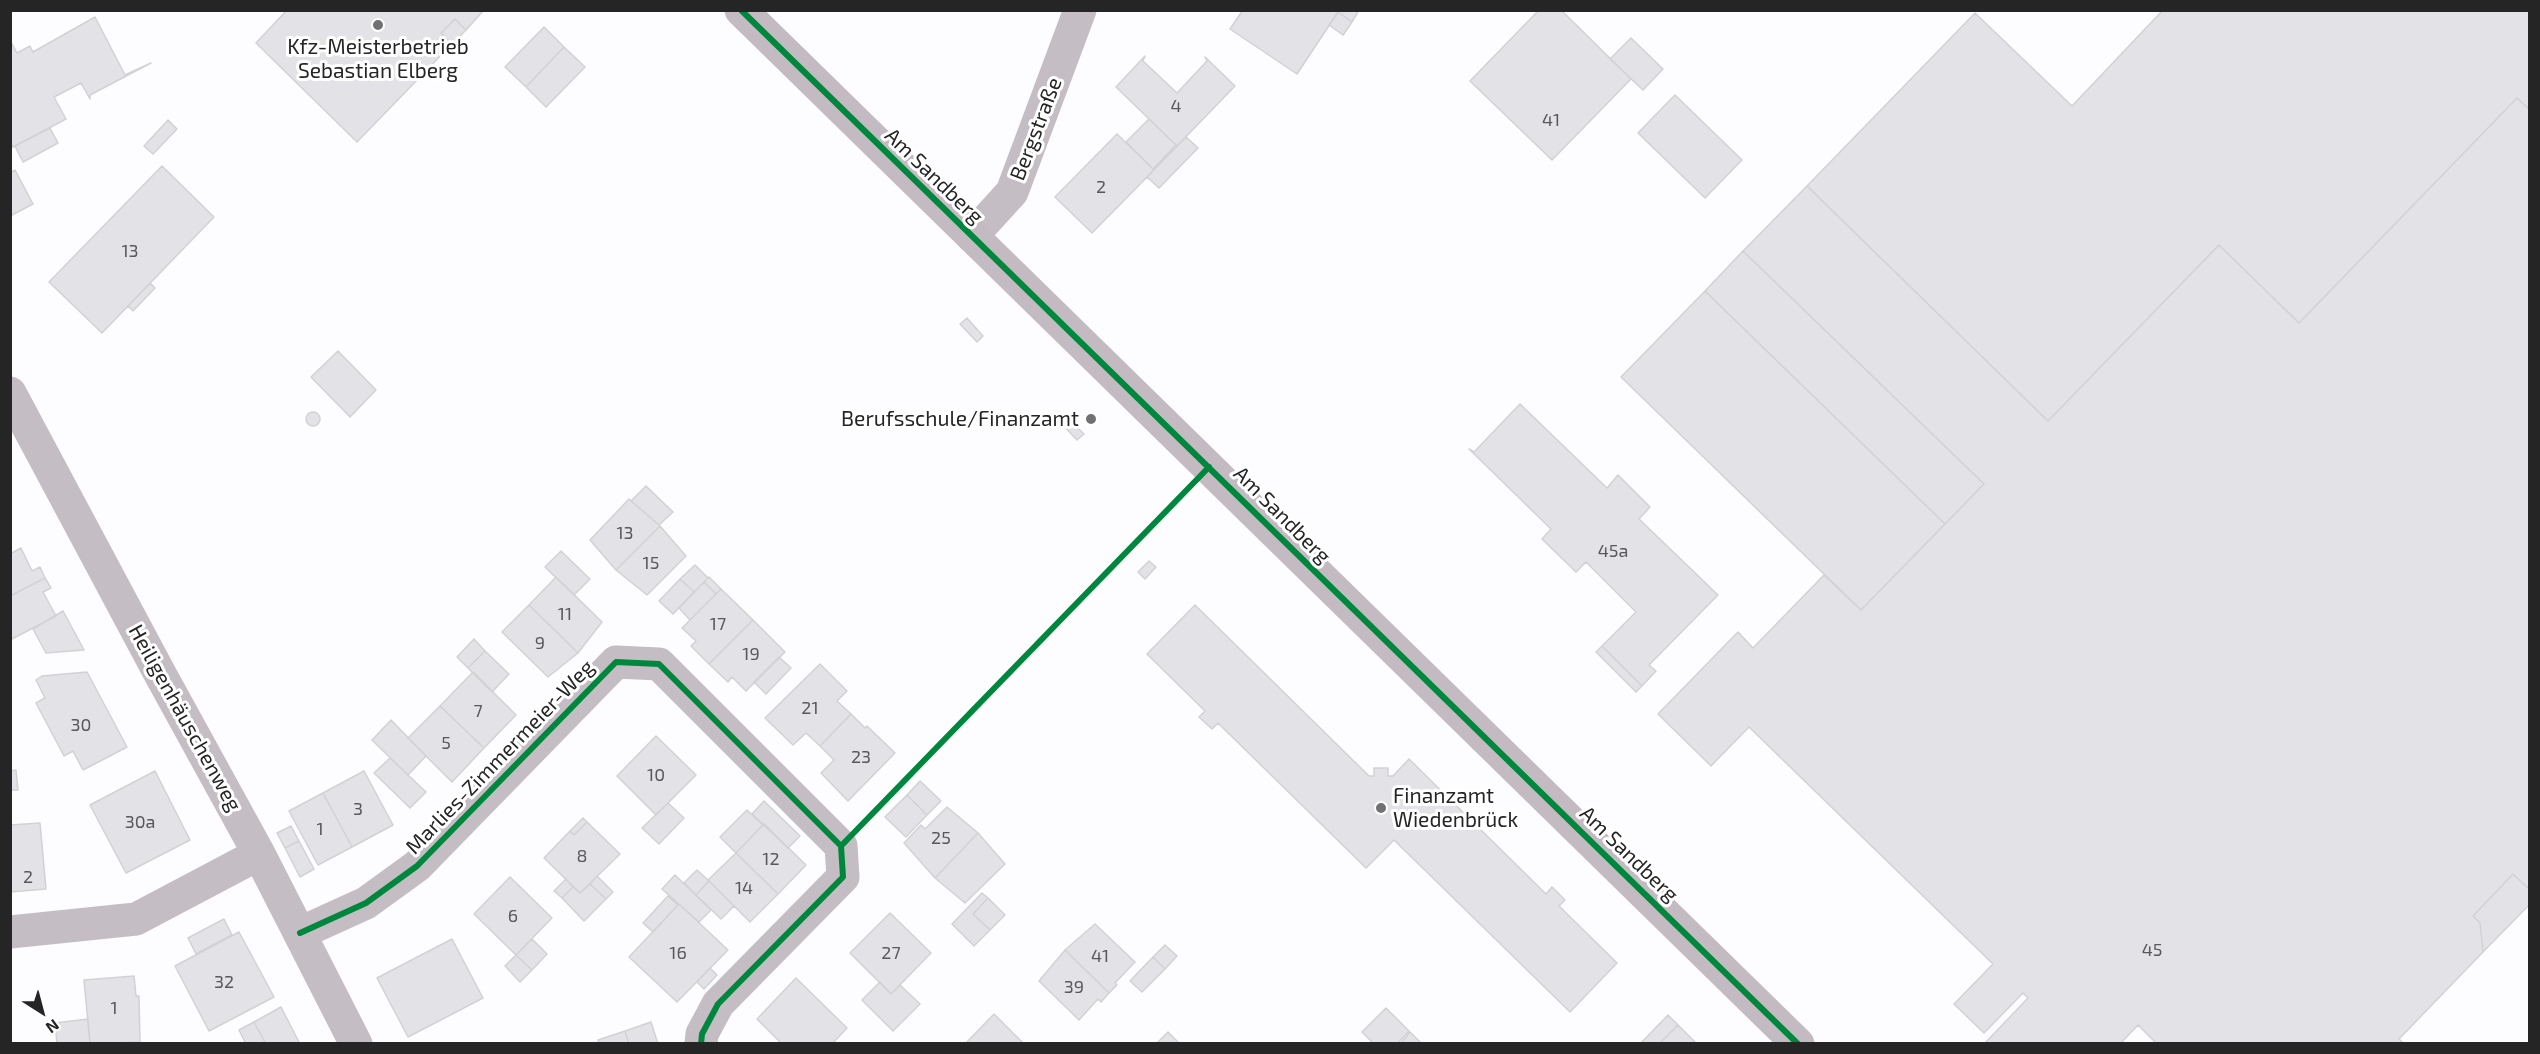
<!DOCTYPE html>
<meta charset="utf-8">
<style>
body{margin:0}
#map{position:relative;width:2540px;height:1054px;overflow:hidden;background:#fdfcfe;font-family:"Exo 2",sans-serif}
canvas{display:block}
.frame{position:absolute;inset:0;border:12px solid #262526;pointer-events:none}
.north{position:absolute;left:12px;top:982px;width:60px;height:60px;-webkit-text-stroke:4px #fff;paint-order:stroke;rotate:144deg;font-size:16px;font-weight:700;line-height:24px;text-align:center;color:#262526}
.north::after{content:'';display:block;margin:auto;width:21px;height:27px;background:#262526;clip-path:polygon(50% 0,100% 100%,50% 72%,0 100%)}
</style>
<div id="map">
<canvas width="2540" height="1054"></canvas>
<div class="frame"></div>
<div class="north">N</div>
</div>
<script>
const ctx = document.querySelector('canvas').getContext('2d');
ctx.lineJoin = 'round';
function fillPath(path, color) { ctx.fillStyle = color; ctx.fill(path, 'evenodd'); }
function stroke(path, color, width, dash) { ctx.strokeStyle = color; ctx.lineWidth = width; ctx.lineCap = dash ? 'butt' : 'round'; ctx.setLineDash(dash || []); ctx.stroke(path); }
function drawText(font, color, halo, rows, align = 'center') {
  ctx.font = font + ' "Exo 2",sans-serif'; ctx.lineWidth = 6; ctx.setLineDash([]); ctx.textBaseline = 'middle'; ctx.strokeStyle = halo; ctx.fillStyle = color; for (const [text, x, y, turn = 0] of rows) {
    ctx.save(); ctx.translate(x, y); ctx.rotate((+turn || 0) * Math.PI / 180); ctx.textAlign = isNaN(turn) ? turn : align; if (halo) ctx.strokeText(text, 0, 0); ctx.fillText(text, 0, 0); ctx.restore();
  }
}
const building = new Path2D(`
 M287,10h197l-18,20 -11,-11 -14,14 11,11 -95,98 -101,-99z
 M1243,10h116l-7,12 -14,-10 -41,62 -67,-45z
 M1539,10h22l70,69 -79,81 -82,-79z
 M2163,10h367v100l-13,-12 -218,225 -80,-78 -171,176 -241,-235 168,-173 97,93z
 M1338,12l14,10 -9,13 -14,-10z
 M95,17l30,58 26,-12 -61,32v4l-9,-16 -27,14 12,22 -53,28 -3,-5v-102l7,13 13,-7 3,6z
 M455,19l11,11 -14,14 -11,-11z
 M544,27l20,20 -38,40 -21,-20z
 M1631,38l32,31 -20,21 -33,-31z
 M564,47l21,20 -39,40 -20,-20z
 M1145,56l-2,5 34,32 30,-32 -2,-4 30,29 -58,60 -61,-59z
 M1675,95l67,65 -37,38 -67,-65z
 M2517,98l13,12v780l-17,-16 -40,42 7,7 3,29 -84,87 5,5h-247l-19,-19 -18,19h-132l-2,-2 42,-44 -5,-5 -39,40 -30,-29 39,-40 -244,-237 -38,39 -53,-52 80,-82 15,16 71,-73 37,35 123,-126 -241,-233 64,-65 241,235 171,-176 80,78z
 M1149,119l27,26 -23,24 -27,-27z
 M168,120l9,9 -24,25 -9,-8z
 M50,128l8,15 -35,19 -8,-16z
 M1117,134l37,36 -62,63 -37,-36z
 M1186,137l12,11 -39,40 -12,-11z
 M162,166l52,51 -112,116 -53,-51z
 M15,170l18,34 -23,12v-43z
 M1743,251l241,233 -39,40 -240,-233z
 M150,283l5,5 -22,23 -5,-5z
 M1705,291l240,233 -84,86 -240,-233z
 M967,318l16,18 -6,6 -17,-18z
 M338,351l38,39 -26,27 -39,-40z
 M1520,404l87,84 11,-13 32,32 -11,12 79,76 -69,70 7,6 -14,15 -40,-40 34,-34 -50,-50 -10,10 -34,-33 9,-10 -82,-80 5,3z
 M306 419a7 7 0 1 1 14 0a7 7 0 1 1-14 0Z
 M1066,416l18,18 -7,6 -17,-18z
 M646,486l27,26 -14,13 -28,-24z
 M629,499l31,27 -44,44 -26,-30z
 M660,526l26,30 -39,39 -31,-25z
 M21,548l11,23 8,-4 5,11 -35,18v-42z
 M561,551l29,28 -16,16 -29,-28z
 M1149,561l7,6 -11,12 -7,-7z
 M695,565l13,13 -14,14 -14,-13z
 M556,577l46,45 -24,31 -49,-48z
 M709,577l12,12 -5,5 -12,-12z
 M45,578l6,10 -8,4 13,24 -46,24v-44z
 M680,579l14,13 -21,22 -14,-13z
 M704,582l12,12 -26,26 -11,-12z
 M721,589l32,31 -44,44 -18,-18 5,-5 -14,-13z
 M529,605l49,48 -30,24 -46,-45z
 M1195,605l174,171h5v-8h14v8h5l16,-17 137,135 6,-7 13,13 -6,6 58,57 -47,49 -176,-172 -28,28 -148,-145 -6,6 -13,-12 6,-6 -58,-57z
 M63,611l21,39 -38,3 -13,-24z
 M753,620l32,32 -39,39 -14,-14 -4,5 -19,-18z
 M474,639l11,12 -17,17 -11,-11z
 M1602,646l40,40 -6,6 -40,-40z
 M485,651l24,23 -17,18 -24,-24z
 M779,657l12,11 -25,26 -12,-12z
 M820,664l27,27 -10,10 14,13 -31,32 -14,-13 -13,12 -28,-27z
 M87,672l40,75 -44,23 -10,-19 -9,5 -28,-53 9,-5 -9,-18 6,-4z
 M473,672l43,43 -32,33 -44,-42z
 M440,706l44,42 -32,34 -44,-44z
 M851,714l14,14 2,-2 28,27 -47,48 -27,-28 13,-13 -14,-14z
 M391,720l35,36 -18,19 -36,-35z
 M656,736l40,39 -40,40 -39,-39z
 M390,758l36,34 -16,16 -36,-35z
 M16,770l2,20h-8v-19z
 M155,771l35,69 -64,33 -36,-68z
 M364,771l29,54 -41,22 -29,-54z
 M920,781l21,20 -14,14 -20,-20z
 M323,793l29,54 -34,18 -29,-54z
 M907,795l20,20 -21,22 -21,-20z
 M764,801l36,35 -12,12 -36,-34z
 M668,803l16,15 -25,26 -17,-16z
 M947,807l31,26 -43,45 -31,-35 17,-18 4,4z
 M747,810l16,15 -27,28 -16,-16z
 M583,818l4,4 -13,13 -4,-4z
 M587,822l33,32 -40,39 -36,-35 26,-27 4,4z
 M40,823l6,66 -36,3v-67z
 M764,824l42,41 -28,29 -42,-41z
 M291,826l8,15 -14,7 -8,-15z
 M978,833l27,31 -40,39 -30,-25z
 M299,841l15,28 -14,8 -15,-29z
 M736,853l42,41 -28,28 -42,-42z
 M697,870l12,11 -13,14 -12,-12z
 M2513,874l17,16v14l-47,48 -3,-29 -7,-7z
 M675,875l36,35 -12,12 -37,-33z
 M597,876l16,16 -7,7 -16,-15z
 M510,877l42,41 -36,37 -42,-41z
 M566,879l7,8 -11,11 -8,-7z
 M709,881l25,25 -13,13 -25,-24z
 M590,884l16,15 -22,22 -22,-23 11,-11 7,6z
 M982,893l6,5 -15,16 17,16 -16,16 -22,-22z
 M668,896l10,9 -25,27 -10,-9z
 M988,898l17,17 -15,15 -17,-16z
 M679,904l49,46 -51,52 -48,-45z
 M890,913l41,40 -40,41 -41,-41z
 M224,919l8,16 -36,19 -8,-16z
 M1095,924l40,38 -20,21 2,2 -8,8 -44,-43z
 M239,932l35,65 -65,34 -34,-65z
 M452,939l31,59 -75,39 -31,-59z
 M532,939l15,15 -15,16 -16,-15z
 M1165,945l12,11 -12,13 -12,-12z
 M1065,950l44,43 -8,9 -3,-3 -19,21 -40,-39z
 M516,955l16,15 -12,12 -15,-16z
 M1153,957l12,12 -23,23 -12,-11z
 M710,968l7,7 -13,14 -7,-7z
 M134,976l2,20h3l1,46 -50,2 -6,-64z
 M796,978l51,50 -15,16h-50l-25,-25z
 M880,982l11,12 9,-9 20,19 -27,27 -31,-31z
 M281,1007l19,37h-34l-12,-22z
 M1386,1008l23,23 -12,13h-23l-12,-12z
 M994,1014l30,30h-59z
 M1668,1015l10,10 -19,19h-19z
 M88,1019l2,25h-33l-2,-21z
 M254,1022l12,22h-20l-7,-14z
 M651,1022l7,22h-29l-4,-13z
 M1678,1025l19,19h-38z
 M625,1031l4,13h-30l-1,-4z
 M1168,1032l12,12h-24z
 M1410,1032l12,12h-22z`);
fillPath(building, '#e3e3e7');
stroke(building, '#d2d1d3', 1.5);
stroke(new Path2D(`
 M972,236l40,-44 68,-182
 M10,393l149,279 100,182 97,190
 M10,932l126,-13 123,-65
 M300,933l66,-30 51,-37 199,-204 43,2 182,182 2,31 -125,127 -16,30 -1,10`), '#c5bdc4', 33);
stroke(new Path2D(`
 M741,10l1057,1034`), '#c4bbc2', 33);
stroke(new Path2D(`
 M741,10l1057,1034
 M841,846l368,-379
 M300,933l66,-30 51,-37 199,-204 43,2 182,182 2,31 -125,127 -16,30 -1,10`), '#00873e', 6);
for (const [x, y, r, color] of [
 [378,25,6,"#717072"],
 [1091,419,6,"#717072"],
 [1381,808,6,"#717072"]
]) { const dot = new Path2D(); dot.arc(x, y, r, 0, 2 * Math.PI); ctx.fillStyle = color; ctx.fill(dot); stroke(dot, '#fff', 2); }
drawText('18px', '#59585a', null, [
 ["4",1176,106],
 ["41",1551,120],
 ["2",1101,187],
 ["13",130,251],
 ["13",625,533],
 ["45a",1613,551],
 ["15",651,563],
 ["11",565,614],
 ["17",718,624],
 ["9",540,643],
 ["19",751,654],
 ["21",810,708],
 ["7",478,711],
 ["30",81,725],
 ["5",446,743],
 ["23",861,757],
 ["10",656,775],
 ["3",358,809],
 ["30a",140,822],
 ["1",320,829],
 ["25",941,838],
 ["8",582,856],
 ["12",771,859],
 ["2",28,877],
 ["14",744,888],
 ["6",513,916],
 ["45",2152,950],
 ["16",678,953],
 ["27",891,953],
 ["41",1100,956],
 ["32",224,982],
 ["39",1074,987],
 ["1",114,1008]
]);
drawText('21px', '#262526', '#fff', [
 ["Kfz-Meisterbetrieb",378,47],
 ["Sebastian Elberg",378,71],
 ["Berufsschule/Finanzamt",1079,419,"right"],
 ["Finanzamt",1393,796,"left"],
 ["Wiedenbrück",1393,820,"left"]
]);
drawText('21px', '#262526', '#fff', [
 ["Bergstraße",1036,129,-69],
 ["Am Sandberg",934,176,44],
 ["Am Sandberg",1282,515,45],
 ["Heiligenhäuschenweg",185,718,61],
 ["Marlies-Zimmermeier-Weg",500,757,-46],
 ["Am Sandberg",1629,854,44]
]);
</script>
